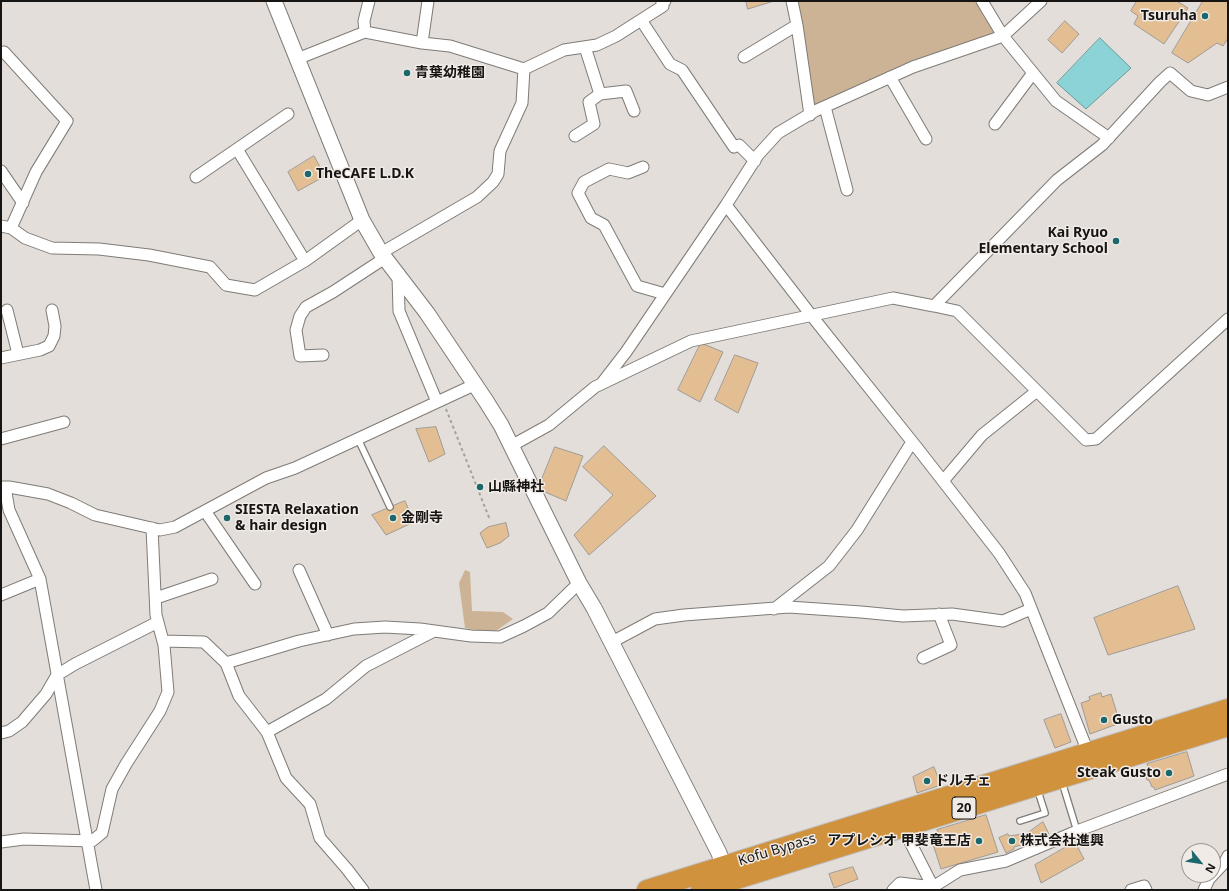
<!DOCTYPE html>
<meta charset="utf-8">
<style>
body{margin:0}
#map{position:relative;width:1229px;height:891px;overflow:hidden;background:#e3ded9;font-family:"Noto Sans",sans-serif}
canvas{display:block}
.frame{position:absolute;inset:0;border:2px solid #171513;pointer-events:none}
.north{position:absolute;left:1181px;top:843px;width:40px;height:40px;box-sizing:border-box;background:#f0ebe6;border:1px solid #999592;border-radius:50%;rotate:120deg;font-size:11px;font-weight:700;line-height:16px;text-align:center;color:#171513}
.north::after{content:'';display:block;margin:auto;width:14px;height:18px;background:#1a686b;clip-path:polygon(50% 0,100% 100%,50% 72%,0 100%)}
</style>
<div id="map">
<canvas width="1229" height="891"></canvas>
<div class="frame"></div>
<div class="north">N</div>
</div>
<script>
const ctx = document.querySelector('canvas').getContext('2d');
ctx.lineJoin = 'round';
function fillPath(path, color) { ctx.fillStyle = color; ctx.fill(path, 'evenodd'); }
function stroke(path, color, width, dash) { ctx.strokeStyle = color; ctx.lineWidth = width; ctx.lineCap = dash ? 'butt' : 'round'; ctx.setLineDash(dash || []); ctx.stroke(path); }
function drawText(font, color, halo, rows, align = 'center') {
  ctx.font = font + ' "Noto Sans","Noto Sans JP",sans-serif'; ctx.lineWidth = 3; ctx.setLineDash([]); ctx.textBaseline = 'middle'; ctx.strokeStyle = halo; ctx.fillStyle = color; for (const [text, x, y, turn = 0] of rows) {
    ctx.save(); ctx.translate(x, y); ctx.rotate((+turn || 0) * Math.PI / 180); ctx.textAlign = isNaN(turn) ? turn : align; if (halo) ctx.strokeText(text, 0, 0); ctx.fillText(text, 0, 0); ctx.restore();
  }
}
fillPath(new Path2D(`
 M796,1h184l20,34 -188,77z
 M465,570l5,2 2,39 31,1 10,7 -20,14 -28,-5 -6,-45z`), '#ccb395');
const water = new Path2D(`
 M1100,38l31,30 -45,41 -29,-26z`);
fillPath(water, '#8bd3d6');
stroke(water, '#689a9c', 1);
const building = new Path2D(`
 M746,1h28l-26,8z
 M1137,1h40l11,7 -24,36 -30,-20 4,-8 -7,-5z
 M1203,1h25v37l-5,8 -6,-3 -29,20 -16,-10z
 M1065,21l14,13 -17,19 -14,-13z
 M314,156l11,20 -27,15 -10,-19z
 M701,343l22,9 -23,50 -22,-12z
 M735,355l23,8 -20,50 -23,-13z
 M436,427l9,27 -16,8 -13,-33z
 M604,446l52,50 -67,59 -15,-20 39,-40 -30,-28z
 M555,447l28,9 -17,45 -28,-12z
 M405,501l9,21 -28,13 -14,-20z
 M506,523l3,13 -9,7 -13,5 -7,-15 8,-6z
 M1178,586l17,43 -87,26 -14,-37z
 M1101,693l1,4 9,-3 9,29 -30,11 -9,-31 9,-3 -1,-3z
 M1061,714l10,28 -16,6 -11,-28z
 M1187,752l7,24 -39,14 -1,-3h-2l-3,-7h-2l-2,-6 5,-2 -3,-8z
 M934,767l7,18 -24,8 -4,-16z
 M986,815l12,37 -57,17 -9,-28 8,-3 -3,-8z
 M1043,822l6,12 -16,9 -5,-10z
 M1008,834l1,2 14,-2 2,10 -11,3v2l-8,4 -7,-15z
 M1075,842l9,17 -43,24 -6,-18z
 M853,867l5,12 -24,9 -5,-14z`);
fillPath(building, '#e4be93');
stroke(building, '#9e9a95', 1);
const lane = new Path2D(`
 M358,439l32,68
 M1062,782l15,49
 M1020,821l25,-8 -8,-25`);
const street = new Path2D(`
 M792,1l5,24 13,90
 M982,1l21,35 53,65 53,37
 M641,20l22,-14 -1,-3 3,-2
 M365,32l-1,-11 5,-20
 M422,43l6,-42
 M585,47l15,47 26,-3 8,20
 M4,52l63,69 -31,51 -25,56
 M744,57l53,-32
 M297,59l68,-27 57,11 28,3 74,23 40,-19 33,-5 19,-9 25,-16 29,44 12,6 52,77 5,-2 16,16
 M890,77l36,62
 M1228,87l-20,8 -17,-4 -21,-18 -10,9 -58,63 -45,35 -123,126 23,5 129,129 10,-1 132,-120
 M825,107l22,83
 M995,124l38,-51
 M575,136l19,-12 -5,-22 11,-8
 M237,149l68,112
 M643,167l-15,6 -19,-4 -25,13 -6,11 13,25 13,7 33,61 28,8
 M1,171l22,32
 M196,177l92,-63
 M726,205l85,110 107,134 81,104 26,40 63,159
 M1,226l10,2 14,10 27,10 47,1 50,6 61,12 16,18 29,5 50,-29 57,-41
 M381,253l96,-56 16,-15 5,-8 2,-23 22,-48 2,-34
 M398,276l1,35 38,91
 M7,310l11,44
 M323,355l-23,1 -4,-26 4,-14 6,-9 27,-15 52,-34
 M1,358l39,-8 9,-4 5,-10 1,-10 -3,-16
 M602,383l24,-31 100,-147 32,-50 20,-22 37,-22 98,-44 90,-31 38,-35
 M1,439l63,-17
 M511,446l38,-21 46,-38 96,-46 202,-43 41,8
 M943,481l39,-46 55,-44
 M1,487h8l39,7 23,9 24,12 65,15 15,-3 91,-49 29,-10 181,-84
 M5,487l4,23 31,69 56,311
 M205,511l50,73
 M299,570l29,65
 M1,595l39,-16
 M156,598l56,-19
 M774,609l55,-43 28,-36 55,-88
 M163,641l41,1 22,21 73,-22 55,-12 31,-2 35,2 51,7 29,1 24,-11 24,-13 31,-30
 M612,642l43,-23 29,-4 105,-8 72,5 42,4 49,-2 51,7 28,-12
 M923,658l28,-13 -12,-31
 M226,663l13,33 28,36 59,-33 40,-33 68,-35
 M267,732l19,46 24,26 10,34 27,31 16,21
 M1,733l8,-2 13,-9 24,-28 11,-19 18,-11 83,-42
 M903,828l30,59
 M1,842l23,-3 68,2 10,-8 10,-44 14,-25 34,-53 8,-19 -4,-47 -8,-30 -4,-87
 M893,890l7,-7 33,4 27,-17 46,-9 71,-30 151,-57
 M1131,890l13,-4 2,4
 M1204,890l5,-11 16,-17 3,-6`);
const secondary = new Path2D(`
 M274,1l88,219 19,33 46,60 59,88 15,24 78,158 15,25 125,245 8,23`);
const highway = new Path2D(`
 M647,890l581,-181
 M701,890l527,-164`);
stroke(lane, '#7f7b76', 8);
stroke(street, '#7f7b76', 13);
stroke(secondary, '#7f7b76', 17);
stroke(highway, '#bebdbd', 22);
stroke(new Path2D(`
 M446,409l44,111`), '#a5a09c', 2, [3, 3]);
stroke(lane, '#fff', 5.5);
stroke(street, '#fff', 11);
stroke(secondary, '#fff', 15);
stroke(highway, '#d1923e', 20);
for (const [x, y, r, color] of [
 [1205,16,4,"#1a686b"],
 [407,73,4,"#1a686b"],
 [308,174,4,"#1a686b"],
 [1116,241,4,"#1a686b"],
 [480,487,4,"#1a686b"],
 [227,518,4,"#1a686b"],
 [393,518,4,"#1a686b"],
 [1104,720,4,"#1a686b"],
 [1169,773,4,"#1a686b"],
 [927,781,4,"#1a686b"],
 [979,841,4,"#1a686b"],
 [1012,841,4,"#1a686b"]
]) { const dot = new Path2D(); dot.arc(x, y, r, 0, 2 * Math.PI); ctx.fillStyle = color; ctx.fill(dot); stroke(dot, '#f0ebe6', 1.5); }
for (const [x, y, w] of [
 [964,808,24]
]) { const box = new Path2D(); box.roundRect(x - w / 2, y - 11, w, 22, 3); ctx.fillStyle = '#f0ebe6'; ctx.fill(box); stroke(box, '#171513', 1); }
drawText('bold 13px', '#171513', null, [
 ["20",964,808]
]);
drawText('bold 14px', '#171513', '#f0ebe6', [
 ["Tsuruha",1197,16,"right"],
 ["青葉幼稚園",415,73],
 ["TheCAFE L.D.K",316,174],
 ["Kai Ryuo",1108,233,"right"],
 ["Elementary School",1108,249,"right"],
 ["山縣神社",488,487],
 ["SIESTA Relaxation",235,510],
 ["& hair design",235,526],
 ["金剛寺",401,518],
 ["Gusto",1112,720],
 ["Steak Gusto",1161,773,"right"],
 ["ドルチェ",935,781],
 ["アプレシオ 甲斐竜王店",971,841,"right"],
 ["株式会社進興",1020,841]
], 'left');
drawText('14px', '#171513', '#f0ebe6', [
 ["Kofu Bypass",777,850,-17]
]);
</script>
